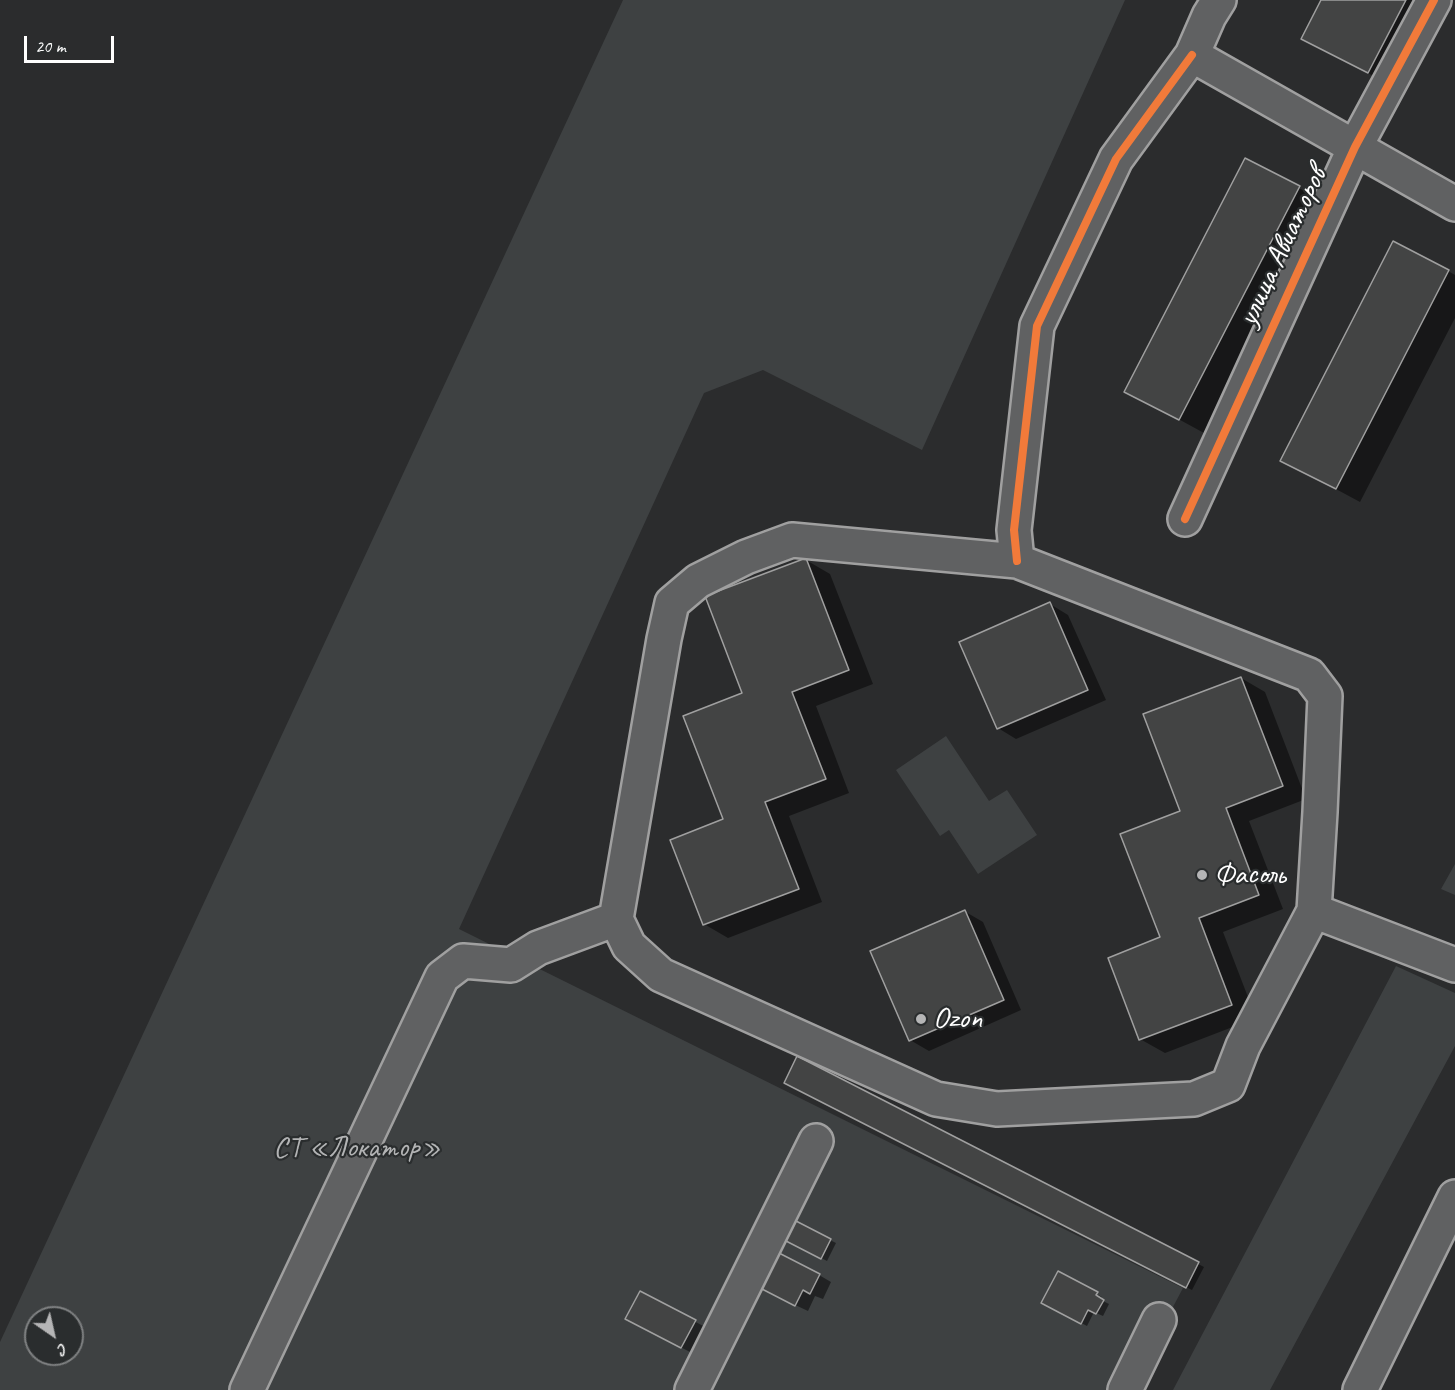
<!DOCTYPE html>
<meta charset="utf-8">
<style>
body{margin:0}
#map{position:relative;width:1455px;height:1390px;overflow:hidden;background:#2b2c2d;font-family:Caveat,sans-serif}
canvas{display:block}
.north{position:absolute;left:24px;top:1306px;width:60px;height:60px;box-sizing:border-box;background:#2a2d2e;border:2px solid #7f8182;border-radius:50%;rotate:146deg;font-size:16px;font-weight:700;line-height:24px;text-align:center;color:#fff}
.north::after{content:'';display:block;margin:auto;width:21px;height:27px;background:#b5b5b6;clip-path:polygon(50% 0,100% 100%,50% 72%,0 100%)}
.scale{position:absolute;left:24px;top:36px;width:90px;height:27px;box-sizing:border-box;border:3px solid #fff;border-top:0;padding-left:8px;font-size:18px;line-height:21px;white-space:nowrap;color:#fff;-webkit-text-stroke:4px #2a2d2e;paint-order:stroke}
</style>
<div id="map">
<canvas width="1455" height="1390"></canvas>
<div class="north">С</div>
<div class="scale">20 m</div>
</div>
<script>
const ctx = document.querySelector('canvas').getContext('2d');
ctx.lineJoin = 'round';
function fillPath(path, color) { ctx.fillStyle = color; ctx.fill(path, 'evenodd'); }
function stroke(path, color, width, dash) { ctx.strokeStyle = color; ctx.lineWidth = width; ctx.lineCap = dash ? 'butt' : 'round'; ctx.setLineDash(dash || []); ctx.stroke(path); }
function drawText(font, color, halo, rows, align = 'center') {
  ctx.font = font + ' Caveat,sans-serif'; ctx.lineWidth = 4.5; ctx.setLineDash([]); ctx.textBaseline = 'middle'; ctx.strokeStyle = halo; ctx.fillStyle = color; for (const [text, x, y, turn = 0] of rows) {
    ctx.save(); ctx.translate(x, y); ctx.rotate((+turn || 0) * Math.PI / 180); ctx.textAlign = isNaN(turn) ? turn : align; if (halo) ctx.strokeText(text, 0, 0); ctx.fillText(text, 0, 0); ctx.restore();
  }
}
fillPath(new Path2D(`
 M623,0h502l-203,450 -159,-80 -59,23 -245,536 724,359 -54,102h-1129v-48zM36,1318h36v36h-36z
 M946,736l43,65 18,-11 30,45 -59,39 -29,-44 -9,6 -44,-66z
 M1455,864v31l-14,-6z
 M1396,966l59,27v53l-185,344h-97z`), '#3e4142');
fillPath(new Path2D(`
 M1323,0h114l-44,86 -66,-34z
 M1299,188l24,13 -119,232 -55,-30z
 M1448,271l7,4v43l-95,184 -78,-42z
 M806,560l24,14 43,110 -57,22 33,87 -60,23 33,86 -94,36 -24,-14 21,-104 19,-126z
 M1050,604l18,11 38,85 -90,39 -18,-11z
 M1241,678l24,14 41,107 -57,22 34,88 -60,23 33,86 -91,35 -25,-14 22,-101 20,-126z
 M964,911l19,11 38,88 -92,41 -19,-11z
 M798,1058l406,209 -12,23 -401,-205z
 M796,1223l40,20 -9,18 -39,-21z
 M1058,1273l44,24 -1,3 8,4 -6,12 -9,-4 -7,14 -44,-23z
 M819,1275l12,7 -8,17 -8,-3 -7,15 -32,-15z
 M641,1293l66,35 -13,26 -55,-28z`), '#0007');
const building = new Path2D(`
 M1321,0h85l-38,73 -67,-34z
 M1245,158l55,28 -121,234 -55,-28z
 M1393,241l56,29 -113,219 -56,-28z
 M806,558l43,112 -57,22 34,87 -61,23 34,87 -96,36 -33,-85 53,-21 -40,-103 59,-23 -37,-97z
 M1050,602l38,88 -91,39 -38,-87z
 M1241,677l42,109 -57,22 33,87 -60,23 33,87 -93,35 -31,-82 52,-21 -40,-103 60,-23 -37,-97z
 M965,910l39,90 -95,41 -39,-90z
 M797,1056l402,206 -13,26 -402,-205z
 M796,1221l35,18 -10,20 -35,-18z
 M779,1253l41,21 -10,20 -7,-4 -8,16 -33,-17z
 M1058,1271l40,21 -2,3 8,5 -8,14 -8,-4 -7,14 -40,-21z
 M640,1291l56,29 -15,28 -56,-29z`);
fillPath(building, '#434444');
stroke(building, '#a0a0a0', 1.5);
const minor = new Path2D(`
 M1219,0l-10,16 -17,39 263,149
 M1185,519l170,-372 79,-147
 M792,540l225,21 292,114 16,21 -5,116 -6,99 -71,135 -15,39 -34,14 -197,10 -61,-10 -275,-124 -32,-29 -13,-27 48,-280 8,-36 26,-22 48,-24z
 M1017,561l-3,-31 23,-204 79,-167 76,-104
 M1314,911l141,54
 M247,1390l195,-413 21,-16 48,4 27,-17 78,-29
 M692,1390l124,-249
 M1125,1390l34,-70`);
const major = new Path2D(`
 M1360,1390l95,-193`);
stroke(minor, '#a0a0a0', 38);
stroke(major, '#a0a0a0', 38);
stroke(minor, '#606162', 33);
stroke(major, '#606162', 33);
stroke(new Path2D(`
 M1185,519l170,-372 79,-147
 M1017,561l-3,-31 23,-204 79,-167 76,-104`), '#f17a3a', 8);
for (const [x, y, r, color] of [
 [1202,875,6,"#b5b5b6"],
 [921,1019,6,"#b5b5b6"]
]) { const dot = new Path2D(); dot.arc(x, y, r, 0, 2 * Math.PI); ctx.fillStyle = color; ctx.fill(dot); stroke(dot, '#2a2d2e', 2); }
drawText('30px', '#fff', '#2a2d2e', [
 ["улица Авиаторов",1283,247,-65]
]);
drawText('30px', '#fff', '#2a2d2e', [
 ["Фасоль",1214,875],
 ["Ozon",933,1019]
], 'left');
drawText('30px', '#b3b4b5', '#2a2d2e', [
 ["СТ «Локатор»",357,1148]
]);
</script>
